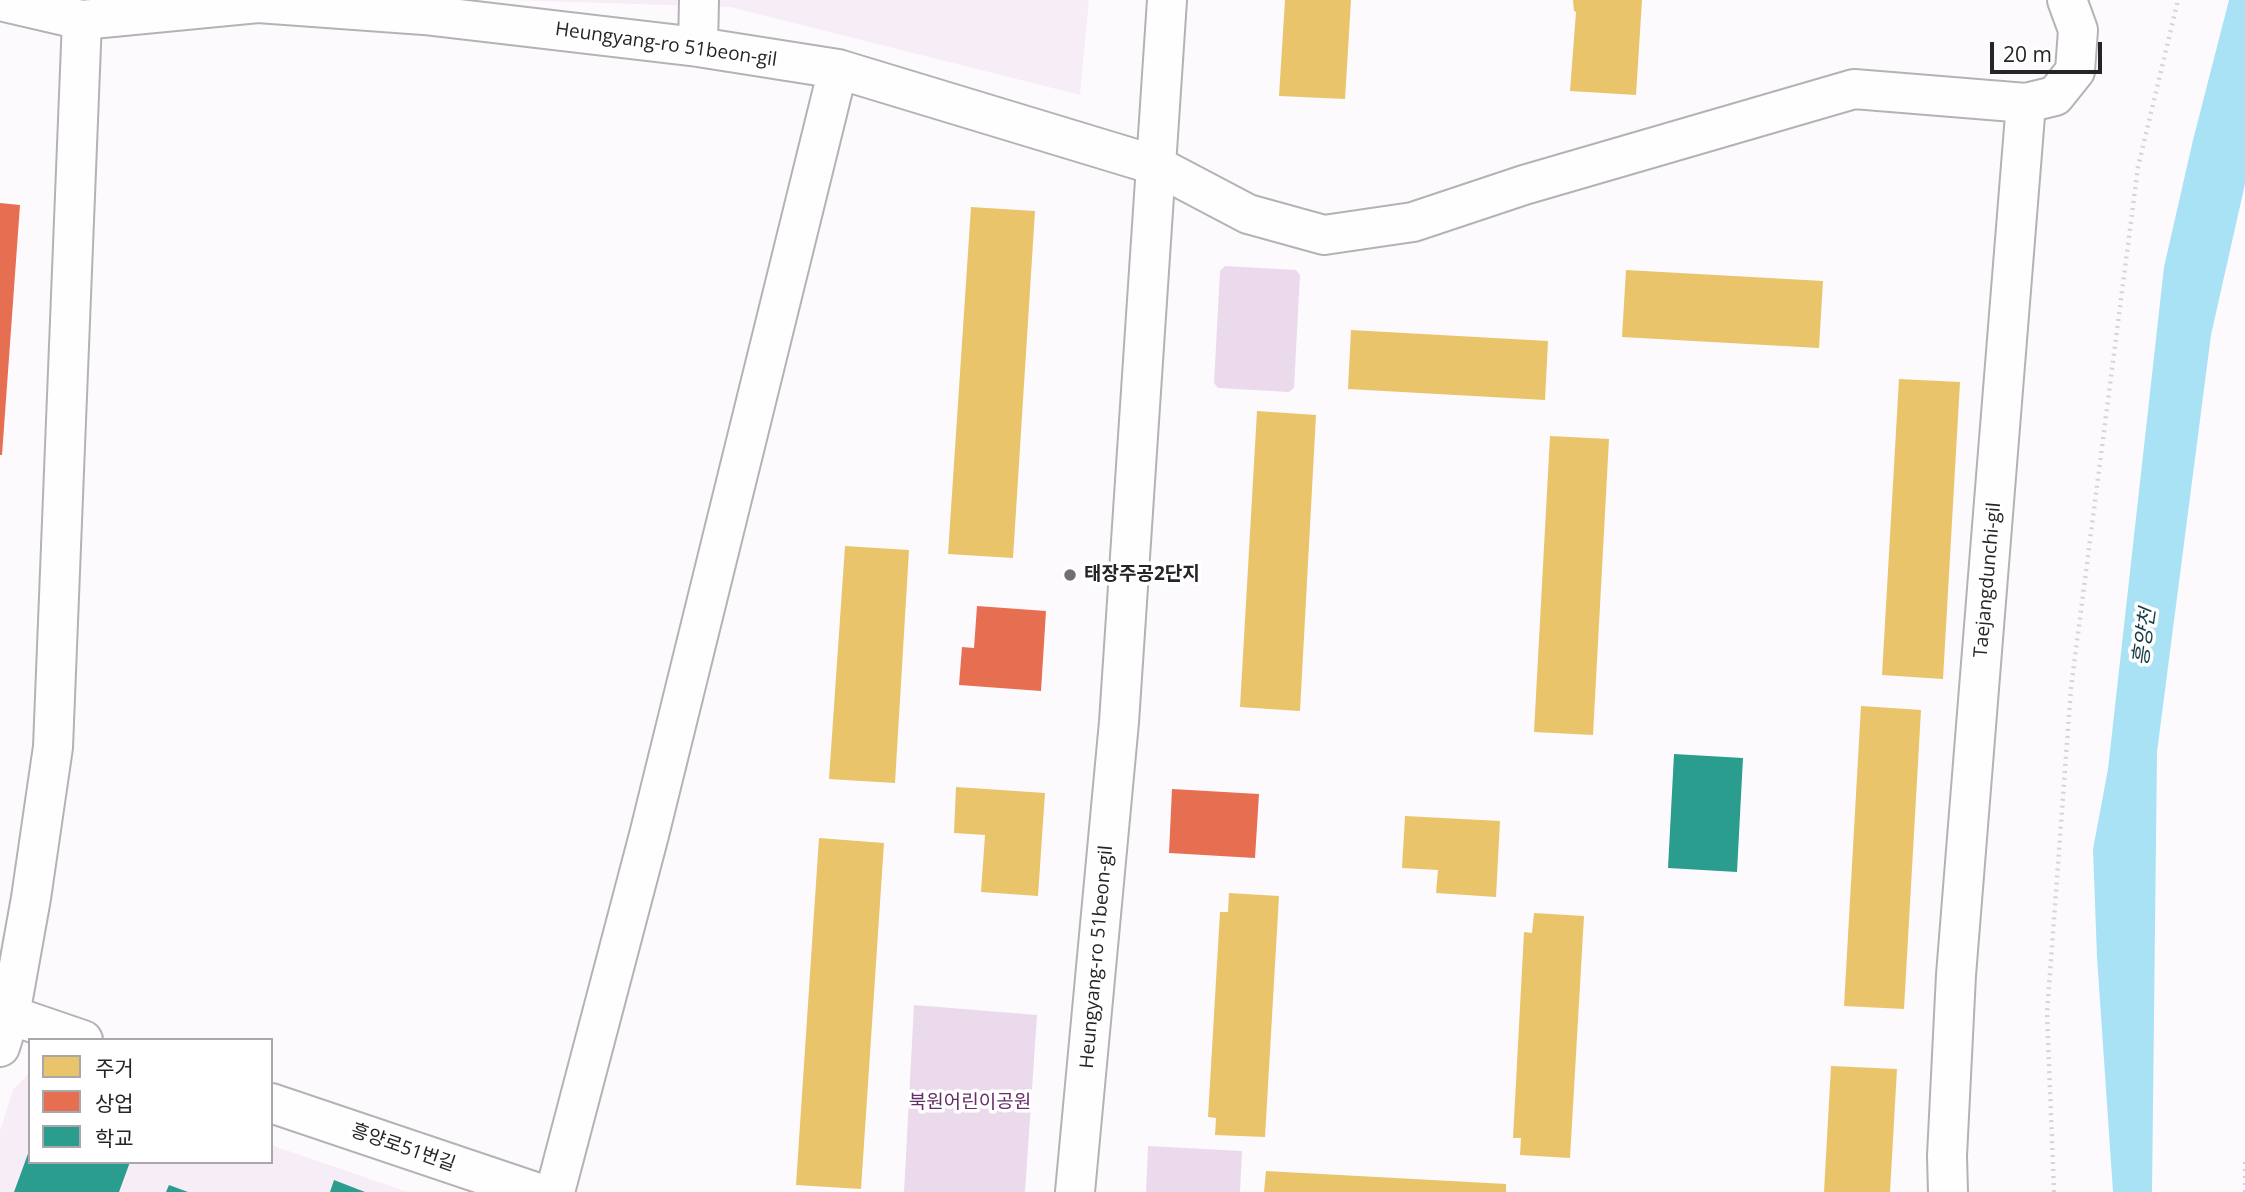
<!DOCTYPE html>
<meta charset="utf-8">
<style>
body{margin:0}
#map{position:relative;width:2245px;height:1192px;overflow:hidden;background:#fdfafe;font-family:"Open Sans","Noto Sans KR",sans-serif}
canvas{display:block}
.legend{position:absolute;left:28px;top:1038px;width:245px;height:126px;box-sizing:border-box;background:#fff;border:2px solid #a9a7a9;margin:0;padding:9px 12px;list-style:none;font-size:21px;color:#272428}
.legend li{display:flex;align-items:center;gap:14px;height:35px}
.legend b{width:35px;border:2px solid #a9a7a9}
.scale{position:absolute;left:1990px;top:42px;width:112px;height:32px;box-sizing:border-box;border:4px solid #272428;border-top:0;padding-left:9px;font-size:21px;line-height:24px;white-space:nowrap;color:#272428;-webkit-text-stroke:5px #fff;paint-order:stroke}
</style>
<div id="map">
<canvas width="2245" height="1192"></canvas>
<ul class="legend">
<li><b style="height:19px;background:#e9c46a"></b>주거</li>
<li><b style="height:19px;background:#e76f51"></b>상업</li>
<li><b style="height:19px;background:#2a9d8f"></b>학교</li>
</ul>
<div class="scale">20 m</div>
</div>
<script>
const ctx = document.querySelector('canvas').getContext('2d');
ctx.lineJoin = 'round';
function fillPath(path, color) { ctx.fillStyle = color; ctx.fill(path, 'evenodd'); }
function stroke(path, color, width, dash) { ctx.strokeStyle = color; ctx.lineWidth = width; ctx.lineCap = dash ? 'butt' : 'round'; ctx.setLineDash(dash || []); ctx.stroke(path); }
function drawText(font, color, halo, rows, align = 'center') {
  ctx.font = font + ' "Open Sans","Noto Sans KR",sans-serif'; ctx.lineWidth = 7; ctx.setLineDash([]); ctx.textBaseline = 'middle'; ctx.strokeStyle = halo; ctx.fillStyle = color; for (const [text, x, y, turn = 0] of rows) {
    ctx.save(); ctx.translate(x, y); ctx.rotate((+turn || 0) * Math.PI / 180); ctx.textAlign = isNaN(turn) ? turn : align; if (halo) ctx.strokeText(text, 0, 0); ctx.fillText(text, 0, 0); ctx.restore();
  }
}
fillPath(new Path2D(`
 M511,0h578l-9,95 -350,-88z
 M30,1072v90h241v-17l137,47h-408v-61l13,-41z`), '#f6edf7');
fillPath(new Path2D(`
 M1225,266l71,4 4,5 -6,113 -5,4 -71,-4 -4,-5 6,-112z
 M914,1005l123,10 -12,177h-121z
 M1148,1146l94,5 -2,41h-94z`), '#ebdaec');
fillPath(new Path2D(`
 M2229,0h16v184l-34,151 -54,417 -5,440h-39l-16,-235 -4,-108 15,-80 56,-502 29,-127z`), '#a9e2f4');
fillPath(new Path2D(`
 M1285,0h66l-6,99 -66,-3z
 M1573,0h69l-6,95 -66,-4 6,-79 -2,-1z
 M971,207l64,4 -22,347 -65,-4z
 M1626,270l197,11 -4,67 -197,-11z
 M1351,330l197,11 -3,59 -197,-11z
 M1899,379l61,3 -17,297 -61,-4z
 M1257,411l59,4 -16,296 -60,-4z
 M1550,436l59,3 -16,296 -59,-3z
 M845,546l64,4 -14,233 -66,-4z
 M1861,706l60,4 -17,299 -60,-3z
 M956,787l89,6 -7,103 -57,-4 4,-57 -31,-2z
 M1405,816l95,5 -4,76 -60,-4 2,-23 -36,-2z
 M819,838l65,5 -23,346 -65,-4z
 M1229,893l50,3 -14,241 -50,-2 1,-17 -8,-1 12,-205h8z
 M1534,913l50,3 -14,242 -50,-3 1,-17h-8l11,-206 8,1z
 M1831,1066l66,3 -7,123h-66z
 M1266,1171l240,13v8h-242z`), '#e9c46a');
fillPath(new Path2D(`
 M0,203l20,2 -18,250h-2z
 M977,606l69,5 -5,80 -82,-6 3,-38 12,1z
 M1172,789l87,5 -4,64 -86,-5z`), '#e76f51');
fillPath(new Path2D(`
 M1674,754l69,4 -6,114 -69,-4z
 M29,1151l1,11h100l-11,30h-105z
 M334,1180l31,12h-35z
 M169,1185l19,7h-22z`), '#2a9d8f');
const minor = new Path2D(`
 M0,1l82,19 176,-17 166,12 274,32 140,22 317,96 93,49 76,21 89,-13 111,-37 330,-96 172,14 29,-7 20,-25 3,-41 -11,-30
 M698,47l1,-47
 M0,1007l10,8 73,25
 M0,1047l10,-32 21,-117 22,-151 29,-727
 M271,1103l264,89
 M555,1192l94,-357 189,-766
 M1075,1192l44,-470 48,-722
 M1948,1192l-1,-36 9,-181 70,-872`);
stroke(minor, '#b4b2b5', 42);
stroke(new Path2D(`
 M2054,1192l-7,-178 24,-326 67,-521 40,-167
 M2245,1192v-34`), '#d6d5d6', 4.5, [2, 5]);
stroke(minor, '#fffeff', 38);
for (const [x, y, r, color] of [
 [1070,575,7,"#726f73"]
]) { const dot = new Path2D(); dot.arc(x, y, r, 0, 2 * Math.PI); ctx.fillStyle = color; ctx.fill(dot); stroke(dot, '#fff', 2.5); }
drawText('19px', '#272428', '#fff', [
 ["Heungyang-ro 51beon-gil",666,45,8],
 ["Taejangdunchi-gil",1988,580,-85],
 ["Heungyang-ro 51beon-gil",1097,957,-85],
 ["흥양로51번길",403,1148,19]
]);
drawText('bold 19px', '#272428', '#fff', [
 ["태장주공2단지",1084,575]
], 'left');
drawText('19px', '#642c68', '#fff', [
 ["북원어린이공원",970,1103]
]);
drawText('italic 21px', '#173d47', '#fff', [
 ["흥양천",2145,637,-82]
]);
</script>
